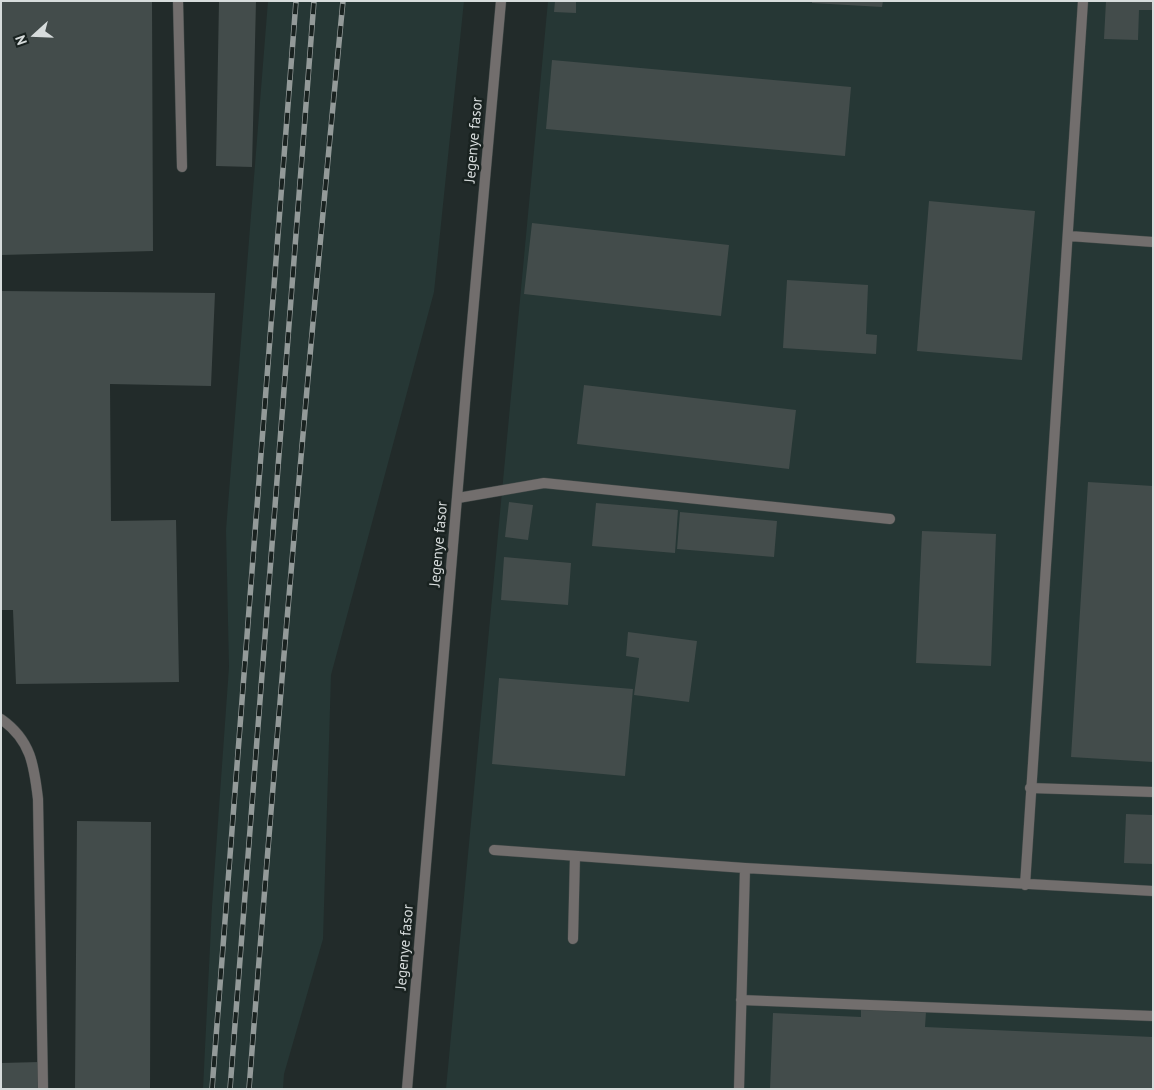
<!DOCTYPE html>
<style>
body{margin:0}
#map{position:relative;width:1154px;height:1090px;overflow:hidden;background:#222b2a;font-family:"PT Sans",sans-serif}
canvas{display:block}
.frame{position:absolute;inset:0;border:2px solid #d7dcdc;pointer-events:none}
.north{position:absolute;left:10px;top:10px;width:50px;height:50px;-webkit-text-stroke:4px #192220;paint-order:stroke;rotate:250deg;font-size:14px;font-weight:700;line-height:20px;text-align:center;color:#d7dcdc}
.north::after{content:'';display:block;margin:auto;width:18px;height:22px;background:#d7dcdc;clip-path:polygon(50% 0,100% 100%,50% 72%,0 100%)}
</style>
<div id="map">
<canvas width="1154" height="1090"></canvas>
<div class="frame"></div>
<div class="north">N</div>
</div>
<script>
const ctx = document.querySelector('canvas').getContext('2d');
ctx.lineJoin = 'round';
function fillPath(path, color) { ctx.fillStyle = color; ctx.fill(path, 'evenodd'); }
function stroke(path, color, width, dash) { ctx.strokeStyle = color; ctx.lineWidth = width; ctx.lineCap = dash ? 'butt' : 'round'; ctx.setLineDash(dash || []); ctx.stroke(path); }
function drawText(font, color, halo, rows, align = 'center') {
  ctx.font = font + ' "PT Sans",sans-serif'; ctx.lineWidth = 5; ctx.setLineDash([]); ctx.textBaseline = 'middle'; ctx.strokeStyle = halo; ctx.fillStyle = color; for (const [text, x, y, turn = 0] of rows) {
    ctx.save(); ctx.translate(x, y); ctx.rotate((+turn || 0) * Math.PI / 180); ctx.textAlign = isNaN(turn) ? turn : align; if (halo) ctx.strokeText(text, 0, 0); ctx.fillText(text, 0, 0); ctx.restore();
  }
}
fillPath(new Path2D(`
 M268,1h196l-30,291 -103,383 -8,264 -39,135 -1,15h-80l9,-183 17,-239 -3,-137z
 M548,1h605v1088h-707z`), '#263735');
fillPath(new Path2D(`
 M1,1h151l1,250 -152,4z
 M219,1h37l-4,166 -36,-1z
 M555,1h21v12l-22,-1z
 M812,1h71l-1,6 -70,-4z
 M1106,1h47v9h-14l-1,30 -34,-1z
 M552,60l299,27 -6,69 -299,-27z
 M929,201l106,10 -13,149 -105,-9z
 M532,223l197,22 -8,71 -197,-22z
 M787,280l81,5 -2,49 11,1 -1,19 -93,-6z
 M1,291l214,2 -4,93 -101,-2 1,137 65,-1 3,162 -163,2 -3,-74h-12z
 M584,385l212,25 -7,59 -212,-25z
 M1088,482l65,4v276l-82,-5z
 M509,502l24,3 -5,35 -23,-3z
 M596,503l82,7 -3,43 -83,-7z
 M680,512l97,9 -3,36 -97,-8z
 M922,531l74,3 -5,132 -75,-3z
 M504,557l67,6 -3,42 -67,-5z
 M628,632l69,9 -8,61 -55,-7 5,-37 -13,-2z
 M499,678l134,11 -8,87 -133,-12z
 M1126,814l27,1v49l-29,-1z
 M77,821l74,1 -1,267h-75z
 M861,1009l65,3 -1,15 228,10v52h-383l3,-76 88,4z
 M40,1062v27h-39v-26z`), '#434c4b');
const service = new Path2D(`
 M178,1l4,166
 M1069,236l84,6
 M458,498l86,-15 346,36
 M1,719c30,21 33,46 37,80l5,290
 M1030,788l123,4
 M494,850l251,18 408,23
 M1025,885l58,-884
 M573,939l2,-83
 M741,1000l412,16
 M739,1089l6,-221`);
const minor = new Path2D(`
 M407,1089l60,-710 34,-378`);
stroke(service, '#3f4746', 11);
stroke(minor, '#3f4746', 11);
stroke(service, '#726e6d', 10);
stroke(minor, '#726e6d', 10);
const rail = new Path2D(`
 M212,1089l84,-1088
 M230,1089l84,-1088
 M249,1089c28,-363 59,-726 94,-1088`);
stroke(rail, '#939a99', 5.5);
stroke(rail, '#192220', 4, [11]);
drawText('15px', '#d7dcdc', '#192220', [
 ["Jegenye fasor",474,140,-85],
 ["Jegenye fasor",439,544,-85],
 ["Jegenye fasor",405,947,-85]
]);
</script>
